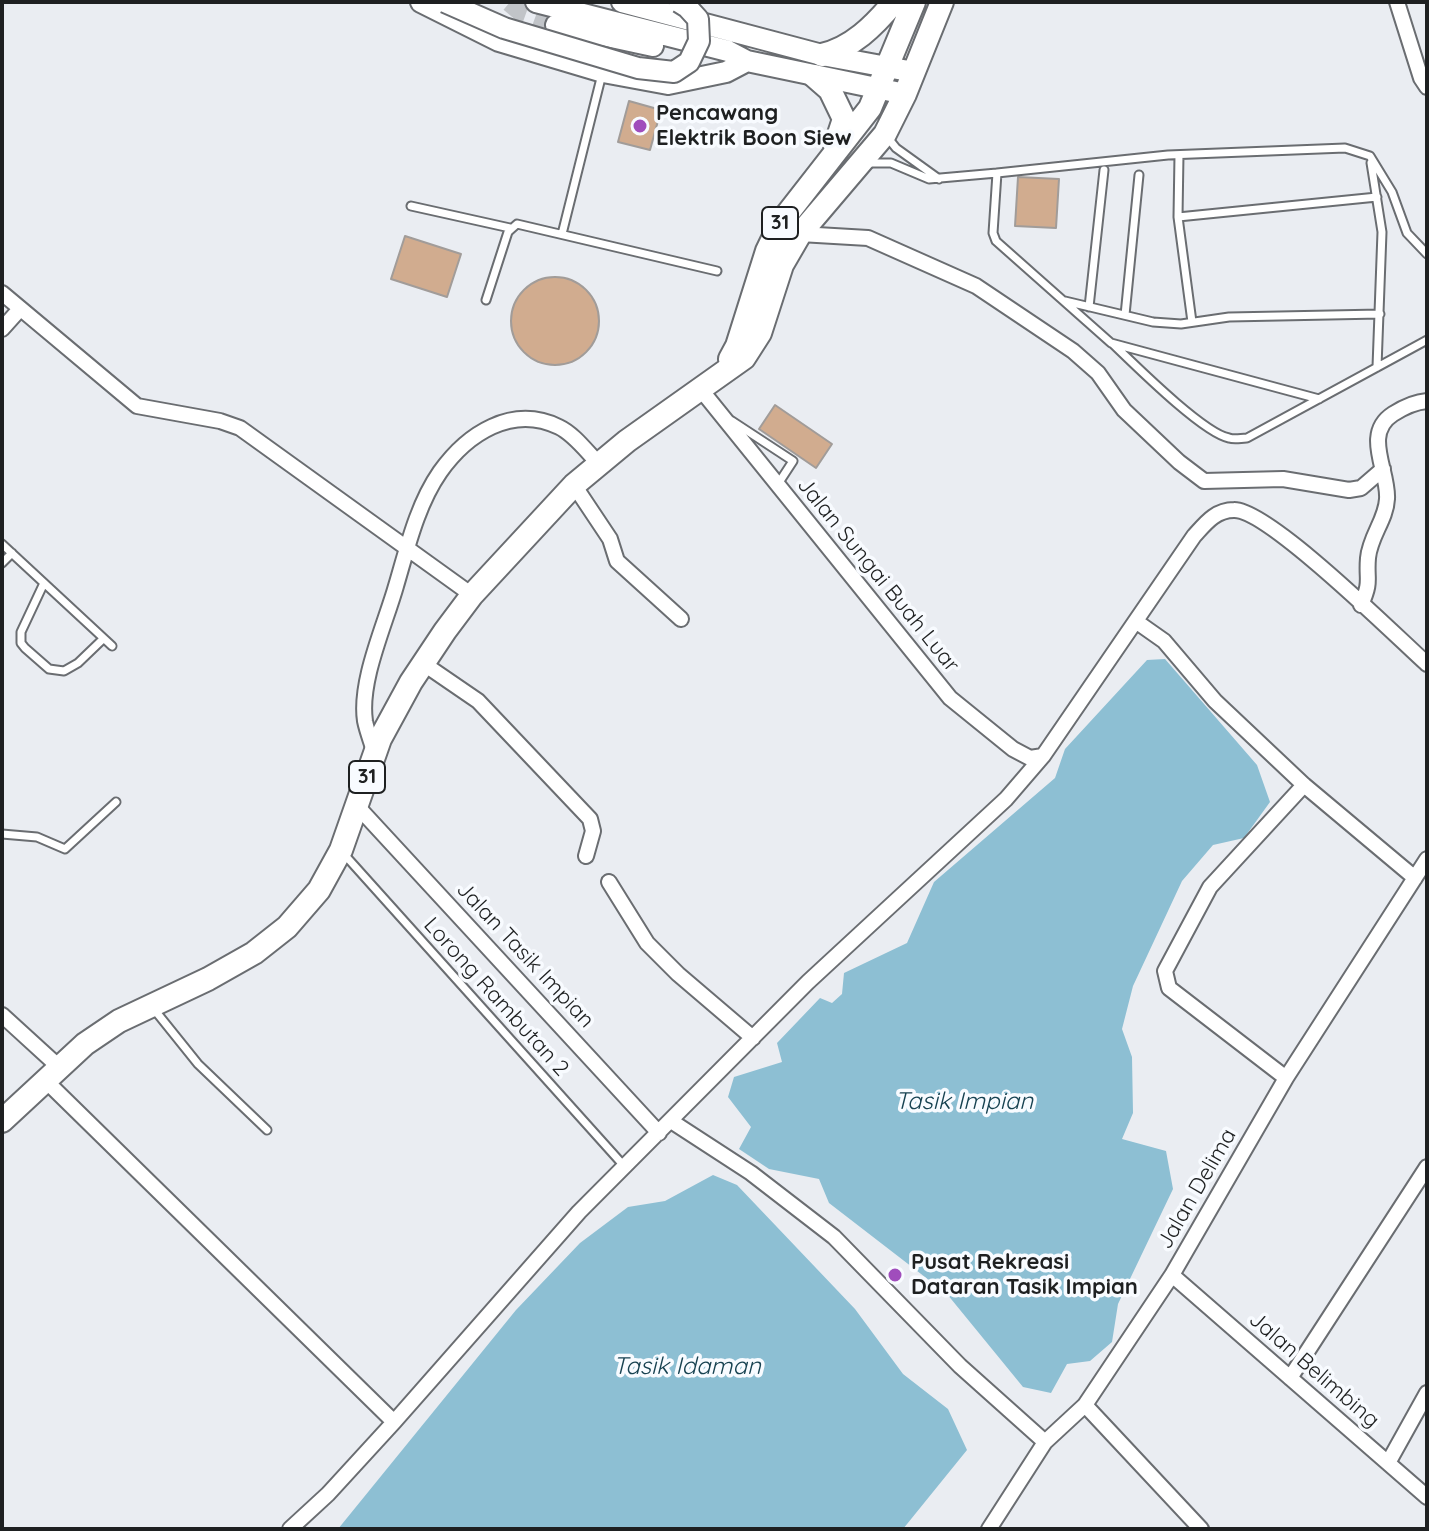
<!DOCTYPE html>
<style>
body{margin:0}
#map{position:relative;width:1429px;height:1531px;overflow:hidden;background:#eaedf2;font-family:Quicksand,sans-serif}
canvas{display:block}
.frame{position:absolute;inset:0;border:4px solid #1e2021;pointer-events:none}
</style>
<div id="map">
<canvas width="1429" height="1531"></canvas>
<div class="frame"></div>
</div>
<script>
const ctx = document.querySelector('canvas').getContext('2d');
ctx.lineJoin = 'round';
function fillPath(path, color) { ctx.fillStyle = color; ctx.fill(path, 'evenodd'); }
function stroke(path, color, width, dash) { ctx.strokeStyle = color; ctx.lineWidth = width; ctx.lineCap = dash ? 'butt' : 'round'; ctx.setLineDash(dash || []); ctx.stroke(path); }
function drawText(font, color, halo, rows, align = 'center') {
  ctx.font = font + ' Quicksand,sans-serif'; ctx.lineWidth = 7; ctx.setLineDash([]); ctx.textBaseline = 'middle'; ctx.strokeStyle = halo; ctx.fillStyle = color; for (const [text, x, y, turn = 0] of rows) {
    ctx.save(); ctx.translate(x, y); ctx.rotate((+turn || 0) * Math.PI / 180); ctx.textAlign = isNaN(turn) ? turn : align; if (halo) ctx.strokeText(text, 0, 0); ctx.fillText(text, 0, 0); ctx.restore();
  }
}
fillPath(new Path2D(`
 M1165,659l92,106 13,37 -26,36 -31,7 -31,36 -49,105 -11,43 10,28 1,56 -11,26 44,12 7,38 -55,115 -6,38 -22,19 -23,3 -16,29 -28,-6 -76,-93 -118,-91 -10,-24 -50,-10 -30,-20 12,-22 -23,-30 6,-20 48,-15 -5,-19 43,-45 12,5 10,-9 2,-21 63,-30 27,-61 121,-104 10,-29 82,-89z
 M713,1175l24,10 118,124 48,65 45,35 19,41 -64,79h-565l178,-219 64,-67 48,-36 37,-6z`), '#8dbfd3');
const building = new Path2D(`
 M629,101l32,9 -11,40 -32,-8z
 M1018,177l41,2 -3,49 -41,-2z
 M405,236l56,18 -14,43 -56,-18z
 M511 321a44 44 0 1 1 88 0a44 44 0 1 1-88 0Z
 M775,405l57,39 -16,24 -57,-39z`);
fillPath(building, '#d1ac8f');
stroke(building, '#a19c99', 2);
stroke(new Path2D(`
 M510,2l13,11 33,12`), '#c1c4c8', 20, [20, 10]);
const service = new Path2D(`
 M888,138l8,10 43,31
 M1179,155l-1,62 14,105
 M867,163h24l38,16 68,-6 -4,60 3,8 115,102 208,56
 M1371,163l11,69 -5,135
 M997,173l171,-18 177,-7 25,8 22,36 15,41 20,21
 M411,206l99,22
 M1178,217l199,-20
 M562,234l40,-160
 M486,300l22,-68 9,-8 200,47
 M1065,301l88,21 28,2 48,-7 151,-3
 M1089,307l15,-137
 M1125,315l14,-140
 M1113,344c22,21 90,89 116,94 6,2 12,0 18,0l180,-98
 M732,421l61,40 -15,23
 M2,544l110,102
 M2,563l10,-10
 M44,583l-23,49v11l4,5 24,21 15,2 14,-8 25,-24
 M2,834l35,3 28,12 51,-47
 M343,853l282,314
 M153,1008l45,56 69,66`);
const minor = new Path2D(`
 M1397,2l24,76 6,9
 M800,234l68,4 108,48 97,65 25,22 26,37 55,52 25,19 79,-2 66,11 12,-2 22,-19
 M2,293l135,113 83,15 20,7 232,167
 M2,329l18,-20
 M702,391l248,307 63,51 17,9 13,-2
 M574,485l36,54 7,22 64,58
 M1361,605c11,-25 5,-24 7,-47 2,-22 18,-38 19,-59 2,-28 -25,-65 6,-85 11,-7 21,-12 34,-13
 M1137,622l27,19 51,60 89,84 111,93
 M424,664l54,37 112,118 3,12 -7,25
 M374,751c-3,-10 -7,-20 -9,-30 -6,-40 20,-96 31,-135 11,-37 21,-81 44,-114 27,-38 72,-68 119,-45 15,7 28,25 40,37
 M358,807l301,326
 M609,882l38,61 31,31 75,64
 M2,1015l57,52
 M1286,1078l-117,-90 -4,-17 45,-84 94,-102
 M45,1080l349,342
 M671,1121l80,52 83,64 126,129 85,76
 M1172,1275l255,222
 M1290,1378l137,-211
 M1085,1405l116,124
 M1388,1463l39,-70
 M290,1529l38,-35 66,-72 185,-210 229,-230 198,-183 37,-43 151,-220c11,-12 21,-26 40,-26 34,-1 162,126 193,154
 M989,1529l56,-87 40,-37 87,-130 114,-197 141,-219`);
const secondary = new Path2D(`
 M421,2l78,39 104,31 65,12 58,-12 21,-11
 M536,2l192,49 19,10 158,33
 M622,2l200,53 92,17
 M556,25l97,21`);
const primary = new Path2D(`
 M822,55c30,-7 52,-29 72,-53
 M814,76l16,14 14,29 -9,27
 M730,359l7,-13 30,-95 14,-29 89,-114 44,-106
 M2,1121l83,-77 34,-23 89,-42 46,-26 33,-26 32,-37 22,-40 39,-111 31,-57 34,-51 27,-36 102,-110 53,-44 117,-83 16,-25 22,-68 18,-31 85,-100 20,-40 37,-92`);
stroke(service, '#6a6d71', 11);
stroke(minor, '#6a6d71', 18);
stroke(secondary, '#6a6d71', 24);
stroke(primary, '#6a6d71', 26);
stroke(service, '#fff', 7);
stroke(minor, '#fff', 14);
stroke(secondary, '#fff', 20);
stroke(primary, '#fff', 22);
const secondaryBridge = new Path2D(`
 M445,2l59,26 134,40 36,4 15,-10 10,-21 -1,-22 -11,-12 -8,-5`);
stroke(secondaryBridge, '#6a6d71', 24, []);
stroke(secondaryBridge, '#fff', 20);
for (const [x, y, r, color] of [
 [640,126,8,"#a04dbc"],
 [895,1275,8,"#a04dbc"]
]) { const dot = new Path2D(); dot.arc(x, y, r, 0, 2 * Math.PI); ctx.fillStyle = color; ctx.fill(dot); stroke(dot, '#f8fbff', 3); }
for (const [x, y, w] of [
 [780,223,36],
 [367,777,36]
]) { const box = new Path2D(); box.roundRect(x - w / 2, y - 16, w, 32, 6); ctx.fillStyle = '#f8fbff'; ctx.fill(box); stroke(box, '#1e2021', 2); }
drawText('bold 20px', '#1e2021', null, [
 ["31",780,223],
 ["31",367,777]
]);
drawText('bold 22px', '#1e2021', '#f8fbff', [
 ["Pencawang",656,113],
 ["Elektrik Boon Siew",656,138],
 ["Pusat Rekreasi",911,1262],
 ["Dataran Tasik Impian",911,1287]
], 'left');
drawText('22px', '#1e2021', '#f8fbff', [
 ["Jalan Sungai Buah Luar",878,575,51],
 ["Jalan Tasik Impian",525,955,47],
 ["Lorong Rambutan 2",496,997,48],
 ["Jalan Delima",1197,1189,-60],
 ["Jalan Belimbing",1314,1370,41]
]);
drawText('italic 24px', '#174251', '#f8fbff', [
 ["Tasik Impian",964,1102],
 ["Tasik Idaman",687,1367]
]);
</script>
